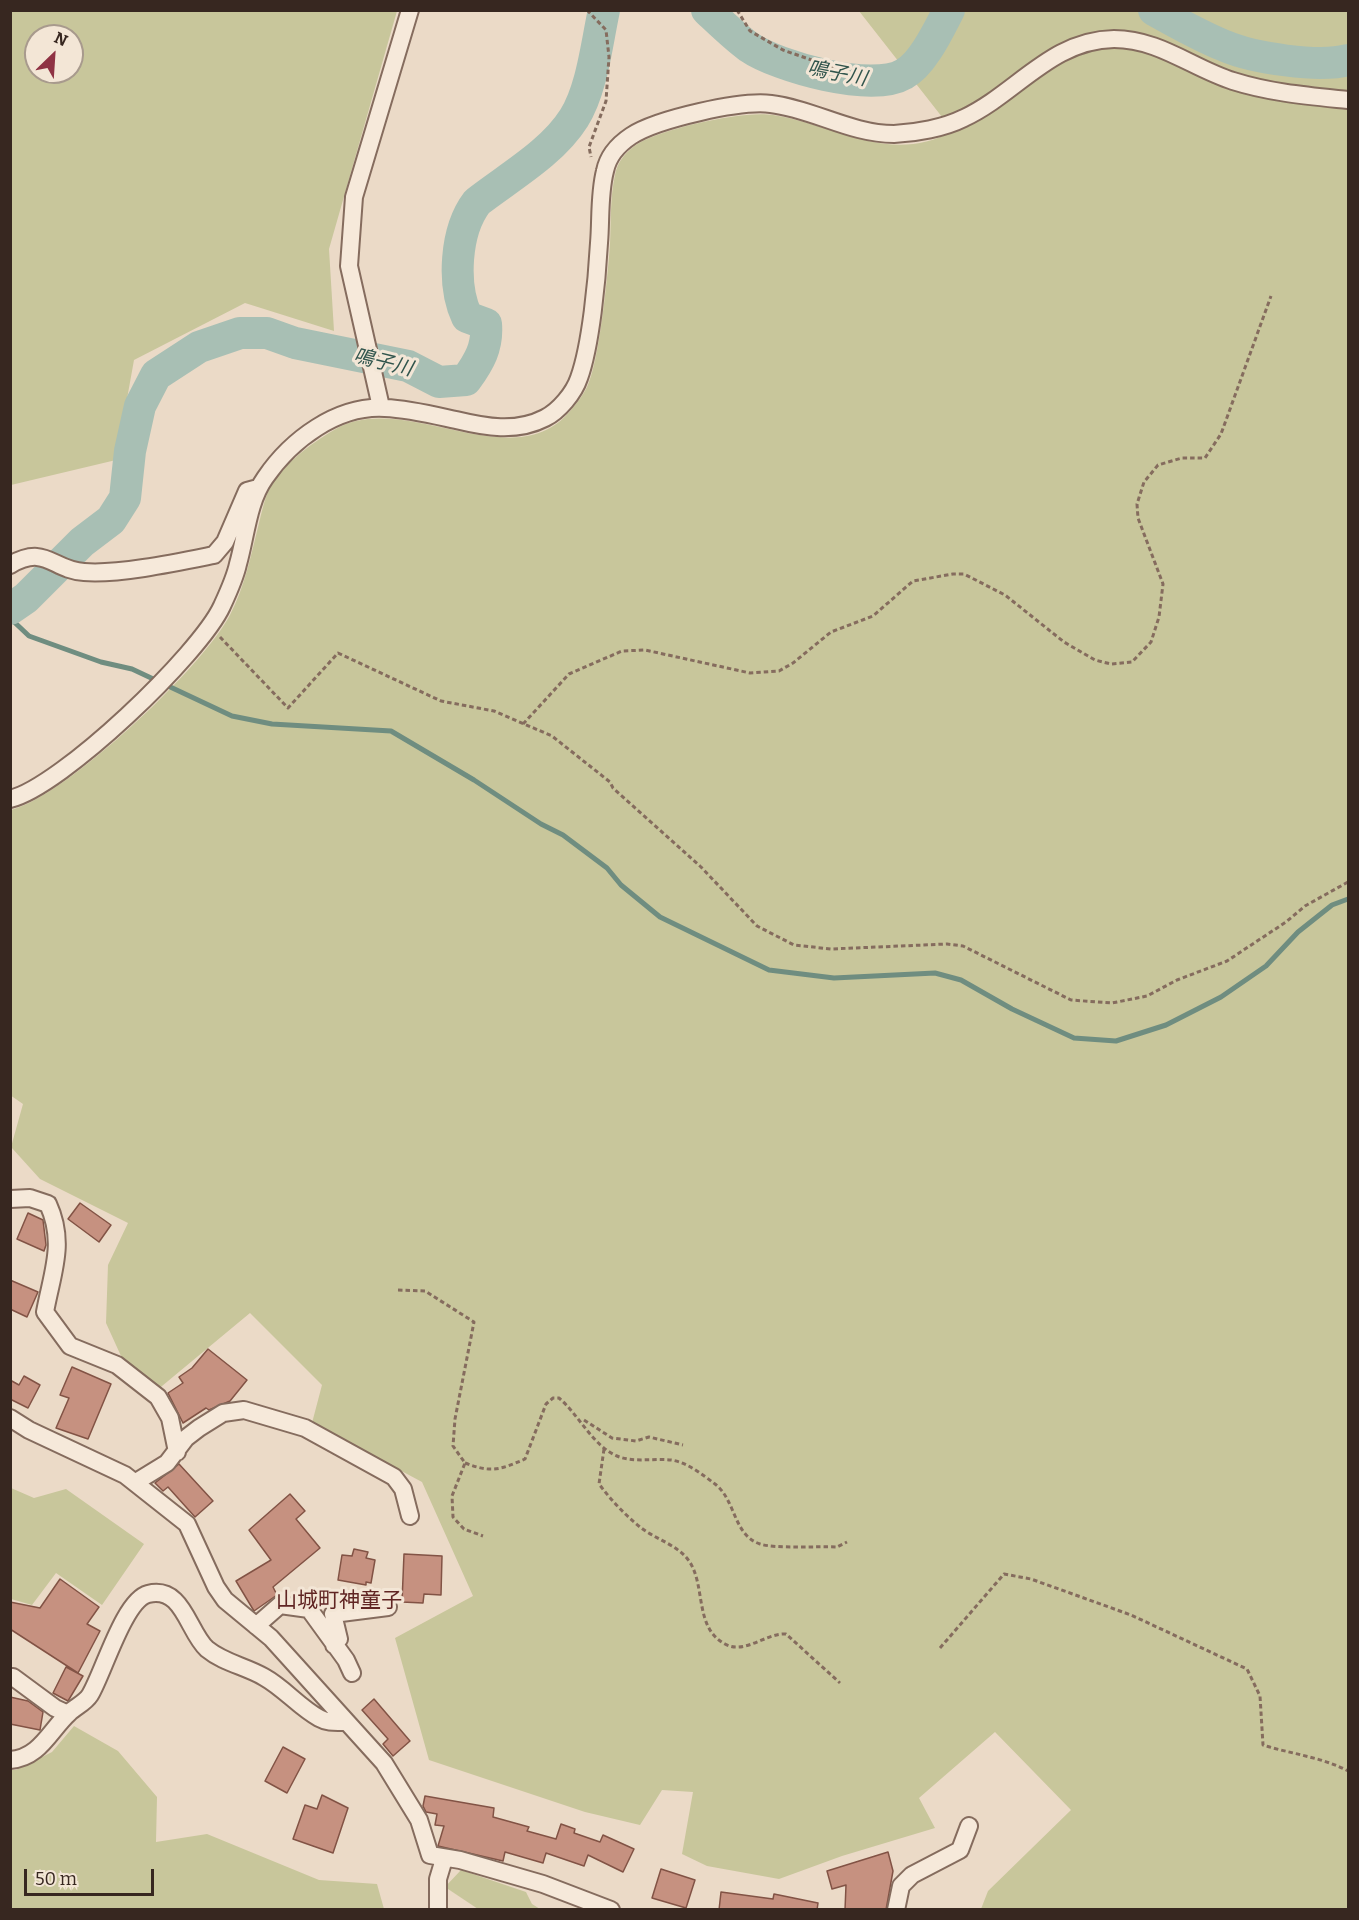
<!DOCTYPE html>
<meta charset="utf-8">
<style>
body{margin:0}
#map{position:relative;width:1359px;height:1920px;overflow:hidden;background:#ebdac7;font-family:Bitter,serif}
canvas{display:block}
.frame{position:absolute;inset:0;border:12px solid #372720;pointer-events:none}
.north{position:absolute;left:24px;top:24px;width:60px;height:60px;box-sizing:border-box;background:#f3e6d6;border:2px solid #a89a8d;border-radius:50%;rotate:25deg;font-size:16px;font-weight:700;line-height:24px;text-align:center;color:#372720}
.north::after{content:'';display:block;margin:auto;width:21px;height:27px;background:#8f3243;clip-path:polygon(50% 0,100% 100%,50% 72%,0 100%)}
.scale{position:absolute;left:24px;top:1869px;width:130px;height:27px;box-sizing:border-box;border:3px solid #372720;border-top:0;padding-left:8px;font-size:18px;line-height:21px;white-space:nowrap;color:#372720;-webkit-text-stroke:4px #f3e6d6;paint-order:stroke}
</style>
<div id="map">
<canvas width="1359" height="1920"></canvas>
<div class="frame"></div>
<div class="north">N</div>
<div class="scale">50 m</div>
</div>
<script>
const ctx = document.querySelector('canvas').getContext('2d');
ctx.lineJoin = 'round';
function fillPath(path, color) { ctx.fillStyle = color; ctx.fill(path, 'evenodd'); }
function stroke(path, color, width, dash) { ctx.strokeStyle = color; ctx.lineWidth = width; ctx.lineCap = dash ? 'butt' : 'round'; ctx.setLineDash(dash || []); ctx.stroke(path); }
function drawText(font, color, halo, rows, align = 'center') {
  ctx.font = font + ' Bitter,"Noto Sans JP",serif'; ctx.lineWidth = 6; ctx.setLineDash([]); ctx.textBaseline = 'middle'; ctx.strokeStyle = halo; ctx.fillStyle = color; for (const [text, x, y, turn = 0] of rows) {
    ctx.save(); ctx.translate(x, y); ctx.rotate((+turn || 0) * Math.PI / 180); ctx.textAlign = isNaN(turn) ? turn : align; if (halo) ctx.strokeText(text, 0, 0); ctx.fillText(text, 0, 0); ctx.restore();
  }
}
fillPath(new Path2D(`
 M10,11h387l-68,238 5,82 -89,-28 -111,57 -18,100 -105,25zM36,36h36v36h-36z
 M859,11h489v1898h-367l7,-18 83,-81 -76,-78 -76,66 16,30 -93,28 -63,23 -72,-13 -25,-12 11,-62 -31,-2 -22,35 -55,-13 -156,-52 -34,-122 78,-42 -51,-114 -110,-59 10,-38 -72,-72 -94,78 -35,-35 -15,-33 2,-58 20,-42 -88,-44 -29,-32 12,-43 -13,-9 1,-285c55,-14 192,-143 219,-195 15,-29 21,-60 29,-92 3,-11 5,-23 10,-33 15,-27 40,-45 65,-60 70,-42 179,51 237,-20 6,-7 12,-15 16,-23 12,-23 21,-113 23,-143 1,-22 0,-47 5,-69 2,-13 12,-25 24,-32 26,-15 105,-33 134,-28 61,9 117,51 180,16z
 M11,1488l23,10 32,-9 78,55 -42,61 -46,-32 -24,32 -21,-6z
 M74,1726l44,25 39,46 -1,45 51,-8 112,46 58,4 7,25h-373v-139h5l36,-18z
 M461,1870l65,22 6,12 8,5h-62l-33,-22z`), '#c8c69b');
stroke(new Path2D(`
 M10,618l19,18 72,26 31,7 100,47 40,8 119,7 83,49 67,44 22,11 44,33 14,17 39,32 109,53 65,8 101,-5 26,7 51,29 62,29 42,3 50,-16 55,-28 45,-31 32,-34 34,-27 16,-6`), '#6f8d80', 5);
stroke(new Path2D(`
 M707,10c14,13 27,26 42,37 29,20 123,46 155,27 19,-10 35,-45 45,-64
 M1154,10c23,13 46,26 71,36 28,12 94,22 123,14
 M10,609l16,-11 56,-56 29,-22 14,-22 5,-47 10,-45 16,-31 43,-28 41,-14h27l28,10 113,23 31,16 27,-2c13,-18 22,-33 20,-56l-19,-7c-15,-32 -12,-86 10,-115 32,-25 75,-49 97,-84 18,-28 23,-76 30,-108`), '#a8bfb4', 32);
const building = new Path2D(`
 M80,1203l31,22 -12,17 -31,-23z
 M28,1213l15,7 3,25 -2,6 -27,-12z
 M10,1280l28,12 -11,25 -17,-8z
 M208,1349l39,31 -17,21 -21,9 -3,-2 -23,15 -15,-30 15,-10 -4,-6 13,-9z
 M72,1367l39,17 -23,55 -32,-11 13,-30 -9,-3z
 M24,1376l16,9 -12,23 -18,-9v-19l9,5z
 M179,1464l34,37 -18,16 -27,-30 -5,4 -8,-8z
 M290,1494l15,17 -9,8 24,29 -47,39 4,8 -23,16 -18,-30 35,-21 -22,-30z
 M354,1549l14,3 -2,6 9,2 -4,23 -5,-1v3l-28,-5 4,-25 10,1z
 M404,1554l38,2 -1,39 -17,-1 -1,9 -21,-1z
 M60,1579l39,28 -12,17 13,7 -22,42 -68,-44v-27l30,6z
 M66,1667l17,9 -15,25 -15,-8z
 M10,1697l18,4 15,11 -3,18 -30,-6z
 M374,1699l36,42 -17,15 -10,-12 5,-5 -26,-29z
 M283,1747l22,12 -18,34 -22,-12z
 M322,1795l26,13 -15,45 -40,-14 12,-34 12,4z
 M425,1796l69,12 -1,9 36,10 -2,4 29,8 5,-15 14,5 -1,4 26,9 3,-7 31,14 -11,23 -35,-17 -4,11 -38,-13 -3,10 -38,-11 -2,9 -65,-15 6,-20 -9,-1 2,-11 -11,-2 -3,-6z
 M888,1852l5,19 -7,39h-41l1,-25 -14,4 -5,-18z
 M661,1869l34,11 -9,28 -34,-10z
 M721,1892l52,7 1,-5 44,9 -1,7h-98z`);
fillPath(building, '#c69180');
stroke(building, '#825345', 1.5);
const street = new Path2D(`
 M381,407l-32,-141 5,-69 56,-187
 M10,565c36,-21 42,5 74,7 34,3 95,-10 130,-17l11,-13 22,-51 11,-3
 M10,799c51,-12 190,-145 212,-193 6,-13 13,-28 16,-42 8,-28 10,-62 27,-86 26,-38 72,-73 120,-70 24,1 48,7 71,12 29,7 60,13 89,-2 14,-7 29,-25 34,-40 12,-33 18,-99 20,-135 2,-23 0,-49 6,-72 3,-15 14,-27 26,-35 26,-17 110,-36 140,-32 42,5 80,30 123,30 22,-1 50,-6 70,-16 53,-25 87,-78 150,-79 45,0 78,29 119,42 38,12 76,15 115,19
 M10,1199l20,-1 18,6c18,39 4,69 -3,108l25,34 47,19 41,32 12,21 7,34
 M10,1418l19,12 96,45 62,49 29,63 9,13 46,38 113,125 35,57 11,35 30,5 83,24 68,26
 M136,1482l31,-19 19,-25 13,-10 24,-15 21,-3 61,18 89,49 9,12 7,27
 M256,1626l24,-21 29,4 37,51 6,13
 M334,1645l5,-6 -6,-25 55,-7
 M13,1677l42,31 13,6
 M10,1760c30,-2 40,-30 59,-47 6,-6 16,-10 21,-18 13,-21 34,-95 58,-101 35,-9 40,38 59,55 17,14 38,17 57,28 20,11 35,30 55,41 9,5 16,4 26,4
 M438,1910v-31l6,-20
 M896,1910l5,-24 11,-11 48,-25 9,-24`);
stroke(street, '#856c5e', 20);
stroke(new Path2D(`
 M587,10l19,20 3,27 -3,44 -17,46 2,10
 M737,10l13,21 33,19 60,21
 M220,637l68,71 50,-55 103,48 53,10 58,25 58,46 3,6 88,79 56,59 37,19 37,4 116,-5 16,2 108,54 41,3 35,-7 30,-16 50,-19 59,-39 19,-16 43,-24
 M523,724l46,-50 53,-23 23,-1 105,23 29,-2 14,-8 38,-31 42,-16 40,-35 40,-7h11l41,21 59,47 31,18 16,4 21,-2 19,-20 8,-25 4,-33 -25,-66 -1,-14 7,-22 14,-17 24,-7h23l16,-24 50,-138
 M398,1290l27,1 49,31 -19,97 -2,27 12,17 -13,33 1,21 11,12 19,7
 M584,1420l28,18 24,3 13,-4 34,8
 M604,1449l-5,35c12,16 25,30 41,43 15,12 38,18 49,34 17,24 5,67 36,83 19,11 41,-11 61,-10l54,49
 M465,1463c26,10 35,7 60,-4l21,-55 7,-6h6c20,17 34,48 58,58 16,7 37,2 54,4 16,2 32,15 44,24 21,16 18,51 45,60 16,5 58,2 77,3l10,-5
 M940,1648l64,-74 27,5 100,36 116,54 13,27 3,49c28,9 59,12 85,26`), '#856c5e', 3, [4.5, 3]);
stroke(street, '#f6e9da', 16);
drawText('italic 20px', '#31554d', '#f3e6d6', [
 ["鳴子川",837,74,11],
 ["鳴子川",383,363,14]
]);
drawText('21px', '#602523', '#f3e6d6', [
 ["山城町神童子",339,1601]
]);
</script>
